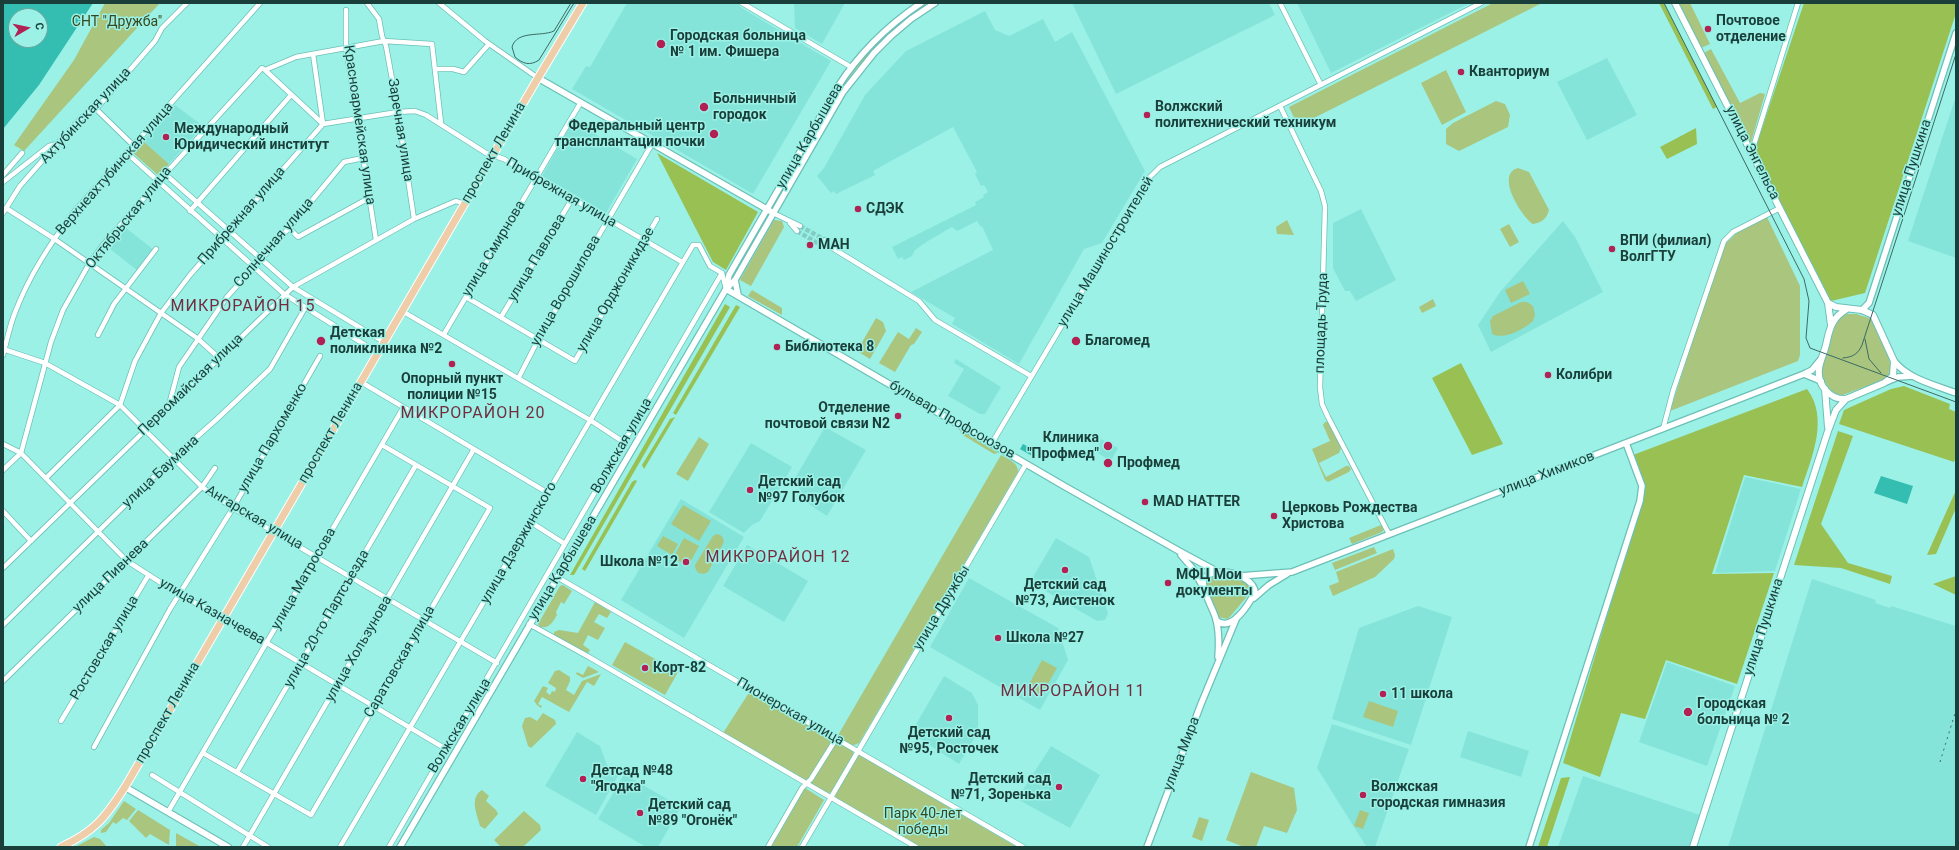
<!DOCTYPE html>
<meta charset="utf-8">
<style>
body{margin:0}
#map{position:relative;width:1959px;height:850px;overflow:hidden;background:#9bf1e6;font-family:Roboto,sans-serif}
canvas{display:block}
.frame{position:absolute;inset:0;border:4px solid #1a3e3a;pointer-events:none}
.north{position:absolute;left:8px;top:8px;width:40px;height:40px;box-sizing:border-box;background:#9bf1e6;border:1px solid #67a9a1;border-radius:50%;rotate:81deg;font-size:11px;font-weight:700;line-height:16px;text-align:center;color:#1a3e3a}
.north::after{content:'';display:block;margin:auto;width:14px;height:18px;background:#b12154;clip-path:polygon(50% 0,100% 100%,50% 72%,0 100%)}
</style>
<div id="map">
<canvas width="1959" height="850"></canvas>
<div class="frame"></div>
<div class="north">С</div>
</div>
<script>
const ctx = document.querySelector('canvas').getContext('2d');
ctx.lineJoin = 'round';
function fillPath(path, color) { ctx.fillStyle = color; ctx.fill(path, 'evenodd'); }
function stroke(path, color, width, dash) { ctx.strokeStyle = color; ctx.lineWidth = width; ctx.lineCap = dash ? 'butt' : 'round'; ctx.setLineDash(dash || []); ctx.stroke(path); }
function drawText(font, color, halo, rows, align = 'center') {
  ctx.font = font + ' Roboto,sans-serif'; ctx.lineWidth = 3; ctx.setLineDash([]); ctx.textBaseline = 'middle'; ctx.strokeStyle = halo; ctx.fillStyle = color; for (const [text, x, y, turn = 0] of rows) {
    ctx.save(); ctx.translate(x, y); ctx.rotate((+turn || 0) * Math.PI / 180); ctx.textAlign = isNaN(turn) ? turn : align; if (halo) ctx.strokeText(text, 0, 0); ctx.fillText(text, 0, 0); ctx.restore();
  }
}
fillPath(new Path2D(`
 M627,3h112l1,4 91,54 -78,133 -181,-105 14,-23 4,1z
 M794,3h51l-23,41 -27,-16z
 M1072,3h197l6,12 -159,79z
 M1297,3h173l-139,70z
 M985,11l10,19 14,6 34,-17 12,23 17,-10 73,139 -43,72 -18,6 -65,115 -67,-40 3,-6 -44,-26 82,-42 -11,-24 -1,1 -4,-6 -20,10 -5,-4 -24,14 -13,9 -3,6 -8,4 -2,-3 -4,2 -6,-12 84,-42 -1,-3 9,-5 -1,-2 5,-3 -4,-7 -3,1 -6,-12 2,-2 -24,-45 -80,44 2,4 -39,19 -2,-3 -3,2 -14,-17 7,-8 41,-73 41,-44z
 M1607,58l30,57 -50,25 -30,-58z
 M1956,96v162l-48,-17z
 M175,105l28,21 -34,38 -26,-23z
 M573,121l64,38 -31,54 -64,-37z
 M1361,209l35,71 -40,21 -6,-10h-5l-12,-23v-45z
 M1563,221l12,16 28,55 -112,60 -13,-27 22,-33z
 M126,228l28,22 -17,20 -27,-21z
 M956,359l45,28 -16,27h-5l-32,-18 16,-27 -10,-6z
 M825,427l41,23 -39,66 -17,-11 -16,-25z
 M1101,439l17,9 -7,13 -15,-9z
 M751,443l41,24 -32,54 -8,4 -8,8 -35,-21z
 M1745,477l56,12 -26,82 -60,2z
 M681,499l63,38 -60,101 -63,-38z
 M1056,538l33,19 19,56 -3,7 -8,1 -67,-39z
 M747,545l61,36 -24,41 -61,-36z
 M969,578l89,50 10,32 -28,50 -110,-63z
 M1812,579l64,21 -1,3 15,5 1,-2 65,20v221h-228z
 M1418,606l34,11 -41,128 -79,-26 27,-91z
 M1667,662l68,24 -28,80 -68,-24z
 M944,676l28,17 6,12v27l-19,32 -48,-31z
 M1332,724l77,25 -34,98 -9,-1 -49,-78z
 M1468,731l61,20 -8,26 -61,-20z
 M577,732l23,14 7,19 13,7 -24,43 -51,-29z
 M1051,746l49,29 -30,53 -53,-29z
 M624,774l57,33 -23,40h-12l-48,-28z
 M1583,776l117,39 -11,32h-131z`), '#85e4d9');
fillPath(new Path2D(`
 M105,3h55l-136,148 -10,-6 60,-85z
 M925,3h4l-40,30 -34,37 -15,20 -65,115 -2,-1 66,-115 14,-21 34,-36z
 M1493,3h49l-244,123 -9,-19z
 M1679,3h11l20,41 -9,4z
 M1711,49l29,54 20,-10 5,1 -15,52 -46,-93z
 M1446,70l20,42 -24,13 -21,-42z
 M1496,101l9,3 5,11 -2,12 -49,24 -13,-7v-15l7,-6z
 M143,141l26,23 -10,12 -26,-23z
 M1518,168l11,4 20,38c-3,10 -7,12 -16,14 -12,-8 -38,-50 -15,-56z
 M1767,217l33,69v69l-2,6 -128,50 53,-165 16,-15z
 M765,219l1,1 -33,56 -1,-1z
 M774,220l8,1 2,6 -33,59 -11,-6z
 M1287,220l7,15 -17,-1 -1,-7z
 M1509,224l10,18 -9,5 -10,-18z
 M1523,281l7,13 -19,9 -6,-13z
 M752,290l30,18v7l-34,-19z
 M1433,299l3,7 -14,7 -3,-6z
 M1521,302h6l6,4 2,9 -2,6c-10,9 -29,19 -41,13l-2,-13 3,-5z
 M1847,314h9l16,5c7,15 27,48 14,60l-46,17c-9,-3 -17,-14 -18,-24 0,-10 10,-38 14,-48 2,-5 6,-8 11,-10z
 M876,318l7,4 3,9 -16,28 -13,-8z
 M916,328l6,4 -8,12 -3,1 -16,27 -16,-9 19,-31 11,7z
 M1325,422h4l12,26 -2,5 -20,10 7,14 20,-11h3l2,3 -2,3 -21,10 -3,-2 -13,-31 18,-8 -7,-16z
 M960,430l38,23 -4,1 -33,-20z
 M699,437l10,7 -21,37 -12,-7z
 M1001,455c8,5 17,7 17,17l-159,271c-8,5 -15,-1 -22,-6z
 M683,505l28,16 -12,20 -28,-17z
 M1381,525l3,4 -2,3 -30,12 -3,-6z
 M717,534l5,2 2,6 -16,30c-6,4 -13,1 -13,-7l18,-29z
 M663,536l15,8 -6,11 -15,-9z
 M684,538l15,8 -11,20 -15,-8z
 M1374,547l3,6 -42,17 -3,-7z
 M1393,549l2,6 -1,4 -19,18 -42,19 -4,-10 10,-4 -3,-10z
 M1216,574l31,8 4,8 -1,3 -22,26 -10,-2 -12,-33 2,-7z
 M563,585l9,6 -8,13 -3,-2 -5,10 1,3c-4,7 -8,14 -17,12l-2,-3 22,-38z
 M595,602l16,10 -4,6 -8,-4 -5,8 11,6 -7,12 -10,-5 -5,10 7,5 -2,3 -34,-17v-4l5,-2 19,3z
 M625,642l53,30 -13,23 -53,-30z
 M1042,660l15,8 -16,28 -14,-8z
 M588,666l11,6 -16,6 -7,-4 1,-2 6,3z
 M559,670l11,7v4l-4,9 8,5 8,-14 19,-7 -7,12 -7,-4 -18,30 -27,-15 -4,7 4,2 -1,2 -4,-3 -3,-4 9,-15 5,2 -2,4 4,3 2,-4 3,1 1,-4 -8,-5 7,-12z
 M750,691l103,60v4l-22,37 -4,2 -104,-61z
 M1369,701l29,10 -5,16 -30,-10z
 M543,713l12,7 1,4 -25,24 -3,-2 -6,-20 3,-8 5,-1 7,4z
 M858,754l159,93h-97l-83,-48 -3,-4z
 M1251,772l43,16 3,22 -10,23 -23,-7 -8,21h-12l-18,-7z
 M805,788l19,12 -27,47h-26z
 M482,790l7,6 -3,5 10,9 2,4 -13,15 -5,-3c-3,-12 -11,-28 2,-36z
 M124,801l12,8 -9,11 -4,-2 -7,6 -3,-2 -7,10 -5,1v-3l8,-7z
 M138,810l32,20 -1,15 -19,-11 -4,4 -17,-17z
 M1360,810l9,3 -6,16 -9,-3z
 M524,811l16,14 1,5 -18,17h-22l-7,-7z
 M1199,817l10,3 -7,21 -10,-4z
 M176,833l25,14h-25z
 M94,837l6,2 7,8h-32z`), '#a9c57e');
fillPath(new Path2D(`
 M1659,3h5l53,104 -4,2z
 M1804,3h152v10l-91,280 -34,8 -77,-149z
 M1696,128l1,16 -30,15 -7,-12z
 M657,153l101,59 -32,58 -13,-8z
 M725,304l5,3 -156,268h-4z
 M736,305l4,2 -64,108 -3,-2z
 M1461,363l42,81 -31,11 -40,-77z
 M1904,386l46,18 -1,5 7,3v44l-2,6 -115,-38 5,-14 47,-21z
 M1807,389c22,29 5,68 -5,98l-58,-12 -32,99 62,-1 -37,111 -71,-24 -21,59 -24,-6 -21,64 -37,-14 82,-274 -12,-34z
 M675,417l-31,52 -2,-4 28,-46z
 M1838,431l15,5 -32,88 27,39 44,13 -2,8 -49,-16 -47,-3z
 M635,480l2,1 -52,90 -3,-2 50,-87z
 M1956,490v18l-20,46 -9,1z
 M1956,576v19l-23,-11z
 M1570,777l-23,70h-9l23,-69z`), '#99c053');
fillPath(new Path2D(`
 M3,3h90l-54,82 -36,44zM16,16h24v24h-24z
 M1023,444l12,6 -3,6 -12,-7z
 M1881,476l32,10 -6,18 -33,-11z`), '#34bdb1');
stroke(new Path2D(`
 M800,226l25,14
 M797,231l25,15`), '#81cdc4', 4.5, [4.5, 2]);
const minor = new Path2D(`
 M367,3l12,16 3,17 4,10 12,66 16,107
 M439,3l46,38 53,37
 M742,3l109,64
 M1280,3l41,82
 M346,10v37l30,193
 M313,54l10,70
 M436,69h17l11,3 25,-28
 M265,70l58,54
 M1280,106l41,85 4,15 -5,181 2,17 6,13 61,117
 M96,109l38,37
 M128,154l156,140 94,59
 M1751,154l47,-151
 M165,174l128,113 91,55
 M3,175l19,-22
 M3,182l46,-36 8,-2
 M6,208l47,30 144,100 22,20
 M190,211l101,-116
 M3,213l17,-27 37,-42 26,-28 13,-7 59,-68 7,-13 25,-25
 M773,213l27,13
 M790,223l7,8
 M289,228l9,9 71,-39
 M825,240l4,6 90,55 16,19 96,56
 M822,246h7
 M466,297l109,64 82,-142
 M402,311l188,109 35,23
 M501,317l71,-118
 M444,334l137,-232
 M98,335l16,-31 42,-55
 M3,349l42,14 75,42 82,82 31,21 264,155
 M3,355c4,-15 7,-31 13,-45 14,-36 35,-68 58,-98l186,-209
 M519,377l19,-37 114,-196
 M361,382l187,111
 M169,405l10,-38 48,-70 62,-69 55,-66 19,-4
 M1663,429l10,-38 51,-150 9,-9 47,-24
 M992,443l158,-266 10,-10 321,-164
 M3,444l18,9 106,108 53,34 43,22 223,132
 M3,470l18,-17 30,-111 12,-32 26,-46 14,-19 62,-71 97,-106 3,2 31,-13 88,-16 48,3 9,79
 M46,478l74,-73 15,-44 26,-48 29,-38 133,-151 75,-12 17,-1 11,4 60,38 18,6 178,103
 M3,511l28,30
 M532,523l33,21
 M3,568l290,-281 121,-68 42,-18 8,3
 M557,577l466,270
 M529,624l60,33 327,190
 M3,625l170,-167 44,-39 53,-50 35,-61
 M3,681l199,-194 13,-19
 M61,721l87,-145
 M94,747l76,-138 63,-101 87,-152
 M203,753l108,62 179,-307 -108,-63
 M237,772l179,-307
 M152,775l116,72
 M168,812l235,-404
 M243,847l231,-398
 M340,847l353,-602h6l11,21 12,7 4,16
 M389,847l333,-574
 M768,847l34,-59 9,-9 25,-40
 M802,847l224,-383`);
const tertiary = new Path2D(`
 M538,78l232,133
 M735,280l3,15
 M726,289l338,197 115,65 39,21
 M726,289l9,-9 108,-188 31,-39 17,-17 20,-17 24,-16
 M1862,310l7,-7 87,-270
 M1894,361c14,18 41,24 62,32
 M1804,374l17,7
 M1886,382l12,-5 14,-1
 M1181,555l12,14 10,18
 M1240,576l52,-4 512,-198 8,-4 9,-11
 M1254,598l15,-13 18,-11
 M1216,620c15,14 33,-16 39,-28 -2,-18 -42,-28 -52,-12 0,14 9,26 13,39 3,12 3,26 2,38
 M400,847l326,-558 3,-14 108,-187c22,-35 50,-62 84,-85
 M1147,847l54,-143 36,-87
 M1529,847l111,-346 2,-15 -16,-43`);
const secondary = new Path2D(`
 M1675,3l153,300 3,22
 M1828,303l8,4 26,3 11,5 21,46 -1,15 -9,7 -38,16c-16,1 -29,-14 -27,-30 1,-8 5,-16 7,-24 2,-8 3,-17 8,-24 3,-5 8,-9 13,-12
 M1825,389l3,38
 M125,787l103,60
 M1693,847l135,-416 8,-21 10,-11`);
const primary = new Path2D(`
 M61,847c34,-16 44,-29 64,-60l410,-704 48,-80`);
stroke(minor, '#6bc0b7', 6);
stroke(tertiary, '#6bc0b7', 8);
stroke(secondary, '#6bc0b7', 8);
stroke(primary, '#fff', 9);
stroke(minor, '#fff', 4.5);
stroke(tertiary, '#fff', 5.5);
stroke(secondary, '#fff', 6);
stroke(primary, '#efcda9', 7);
stroke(new Path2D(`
 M571,3l-17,28c-13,6 -37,-1 -42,16l3,10c8,7 15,9 24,3l35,-57
 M1664,3l140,276 5,22 -3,37 4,10 146,54
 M1865,339l4,20 12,14
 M1843,358c10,-1 15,-4 19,-13l94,-291`), '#3b6b65', 1);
stroke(new Path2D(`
 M1940,762l16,-52`), '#3b6b65', 1, [2, 4]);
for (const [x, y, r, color] of [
 [1708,29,4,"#b12154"],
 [661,44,5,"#b12154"],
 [1461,72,4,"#b12154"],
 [704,107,5,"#b12154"],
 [1147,115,4,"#b12154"],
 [714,134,5,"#b12154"],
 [166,137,4,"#b12154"],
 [858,209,4,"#b12154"],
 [810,245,4,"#b12154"],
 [1612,249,4,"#b12154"],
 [321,341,5,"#b12154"],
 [1076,341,5,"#b12154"],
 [777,347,4,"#b12154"],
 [452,364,4,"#b12154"],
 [1548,375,4,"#b12154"],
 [898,416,4,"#b12154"],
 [1108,446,5,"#b12154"],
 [1108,463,5,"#b12154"],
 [750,490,4,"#b12154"],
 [1145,502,4,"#b12154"],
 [1274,516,4,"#b12154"],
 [686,562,4,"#b12154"],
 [1065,570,4,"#b12154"],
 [1168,583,4,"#b12154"],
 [998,638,4,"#b12154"],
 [645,668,4,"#b12154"],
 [1383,694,4,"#b12154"],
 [1688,712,5,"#b12154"],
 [949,718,4,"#b12154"],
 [583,779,4,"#b12154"],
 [1059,787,4,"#b12154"],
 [1363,795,4,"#b12154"],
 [640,813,4,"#b12154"]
]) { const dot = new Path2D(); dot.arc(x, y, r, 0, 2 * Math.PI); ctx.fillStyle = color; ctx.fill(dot); stroke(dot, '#9bf1e6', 1.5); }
drawText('bold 14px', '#1a3e3a', '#9bf1e6', [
 ["Почтовое",1716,21],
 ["отделение",1716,37],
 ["Городская больница",670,36],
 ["№ 1 им. Фишера",670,52],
 ["Кванториум",1469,72],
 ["Больничный",713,99],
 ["городок",713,115],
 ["Волжский",1155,107],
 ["политехнический техникум",1155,123],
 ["Федеральный центр",705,126,"right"],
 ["трансплантации почки",705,142,"right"],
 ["Международный",174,129],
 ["Юридический институт",174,145],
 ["СДЭК",866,209],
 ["ВПИ (филиал)",1620,241],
 ["ВолгГТУ",1620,257],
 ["МАН",818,245],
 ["Детская",330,333],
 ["поликлиника №2",330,349],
 ["Благомед",1085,341],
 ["Библиотека 8",785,347],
 ["Колибри",1556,375],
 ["Опорный пункт",452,379,"center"],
 ["полиции №15",452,395,"center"],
 ["Отделение",890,408,"right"],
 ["почтовой связи N2",890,424,"right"],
 ["Клиника",1099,438,"right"],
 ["\"Профмед\"",1099,454,"right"],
 ["Профмед",1117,463],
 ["Детский сад",758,482],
 ["№97 Голубок",758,498],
 ["MAD HATTER",1153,502],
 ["Церковь Рождества",1282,508],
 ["Христова",1282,524],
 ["Школа №12",678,562,"right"],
 ["МФЦ Мои",1176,575],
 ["документы",1176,591],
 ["Детский сад",1065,585,"center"],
 ["№73, Аистенок",1065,601,"center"],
 ["Школа №27",1006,638],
 ["Корт-82",653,668],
 ["11 школа",1391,694],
 ["Городская",1697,704],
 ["больница № 2",1697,720],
 ["Детский сад",949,733,"center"],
 ["№95, Росточек",949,749,"center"],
 ["Детсад №48",591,771],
 ["\"Ягодка\"",591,787],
 ["Детский сад",1051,779,"right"],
 ["№71, Зоренька",1051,795,"right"],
 ["Волжская",1371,787],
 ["городская гимназия",1371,803],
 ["Детский сад",648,805],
 ["№89 \"Огонёк\"",648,821]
], 'left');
drawText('14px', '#37471c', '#9bf1e6', [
 ["СНТ \"Дружба\"",117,22],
 ["Парк 40-лет",923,814],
 ["победы",923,830]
]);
drawText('14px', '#1a3e3a', '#9bf1e6', [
 ["Ахтубинская улица",86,116,-47],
 ["Красноармейская улица",359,125,82],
 ["Заречная улица",400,130,81],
 ["улица Карбышева",810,136,-60],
 ["проспект Ленина",494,153,-60],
 ["улица Энгельса",1752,153,63],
 ["улица Пушкина",1912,168,-72],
 ["Верхнеахтубинская улица",115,169,-49],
 ["Прибрежная улица",561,193,30],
 ["Прибрежная улица",242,216,-49],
 ["Октябрьская улица",129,218,-51],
 ["Солнечная улица",274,243,-49],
 ["улица Смирнова",494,249,-59],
 ["улица Машиностроителей",1106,252,-59],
 ["улица Павлова",537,258,-59],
 ["улица Орджоникидзе",616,290,-60],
 ["улица Ворошилова",566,291,-60],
 ["площадь Труда",1322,323,-88],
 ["Первомайская улица",191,385,-44],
 ["бульвар Профсоюзов",952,420,30],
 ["проспект Ленина",331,433,-60],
 ["улица Пархоменко",273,438,-60],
 ["Волжская улица",622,446,-60],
 ["улица Баумана",161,472,-43],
 ["улица Химиков",1547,474,-21],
 ["Ангарская улица",254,518,31],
 ["улица Дзержинского",519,543,-60],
 ["улица Карбышева",563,568,-59],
 ["улица Пивнева",111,576,-44],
 ["улица Матросова",304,579,-60],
 ["улица Дружбы",942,608,-59],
 ["улица Казначеева",212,612,30],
 ["улица 20-го Партсъезда",327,619,-60],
 ["улица Пушкина",1764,627,-72],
 ["Ростовская улица",105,648,-59],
 ["улица Хользунова",359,649,-60],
 ["Саратовская улица",400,662,-60],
 ["Пионерская улица",790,712,30],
 ["проспект Ленина",168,713,-60],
 ["Волжская улица",460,726,-59],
 ["улица Мира",1182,754,-69]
]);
ctx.letterSpacing = '1px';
drawText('16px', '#732d3f', '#9bf1e6', [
 ["МИКРОРАЙОН 15",243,307],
 ["МИКРОРАЙОН 20",473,414],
 ["МИКРОРАЙОН 12",778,558],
 ["МИКРОРАЙОН 11",1073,692]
]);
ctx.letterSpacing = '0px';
</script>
